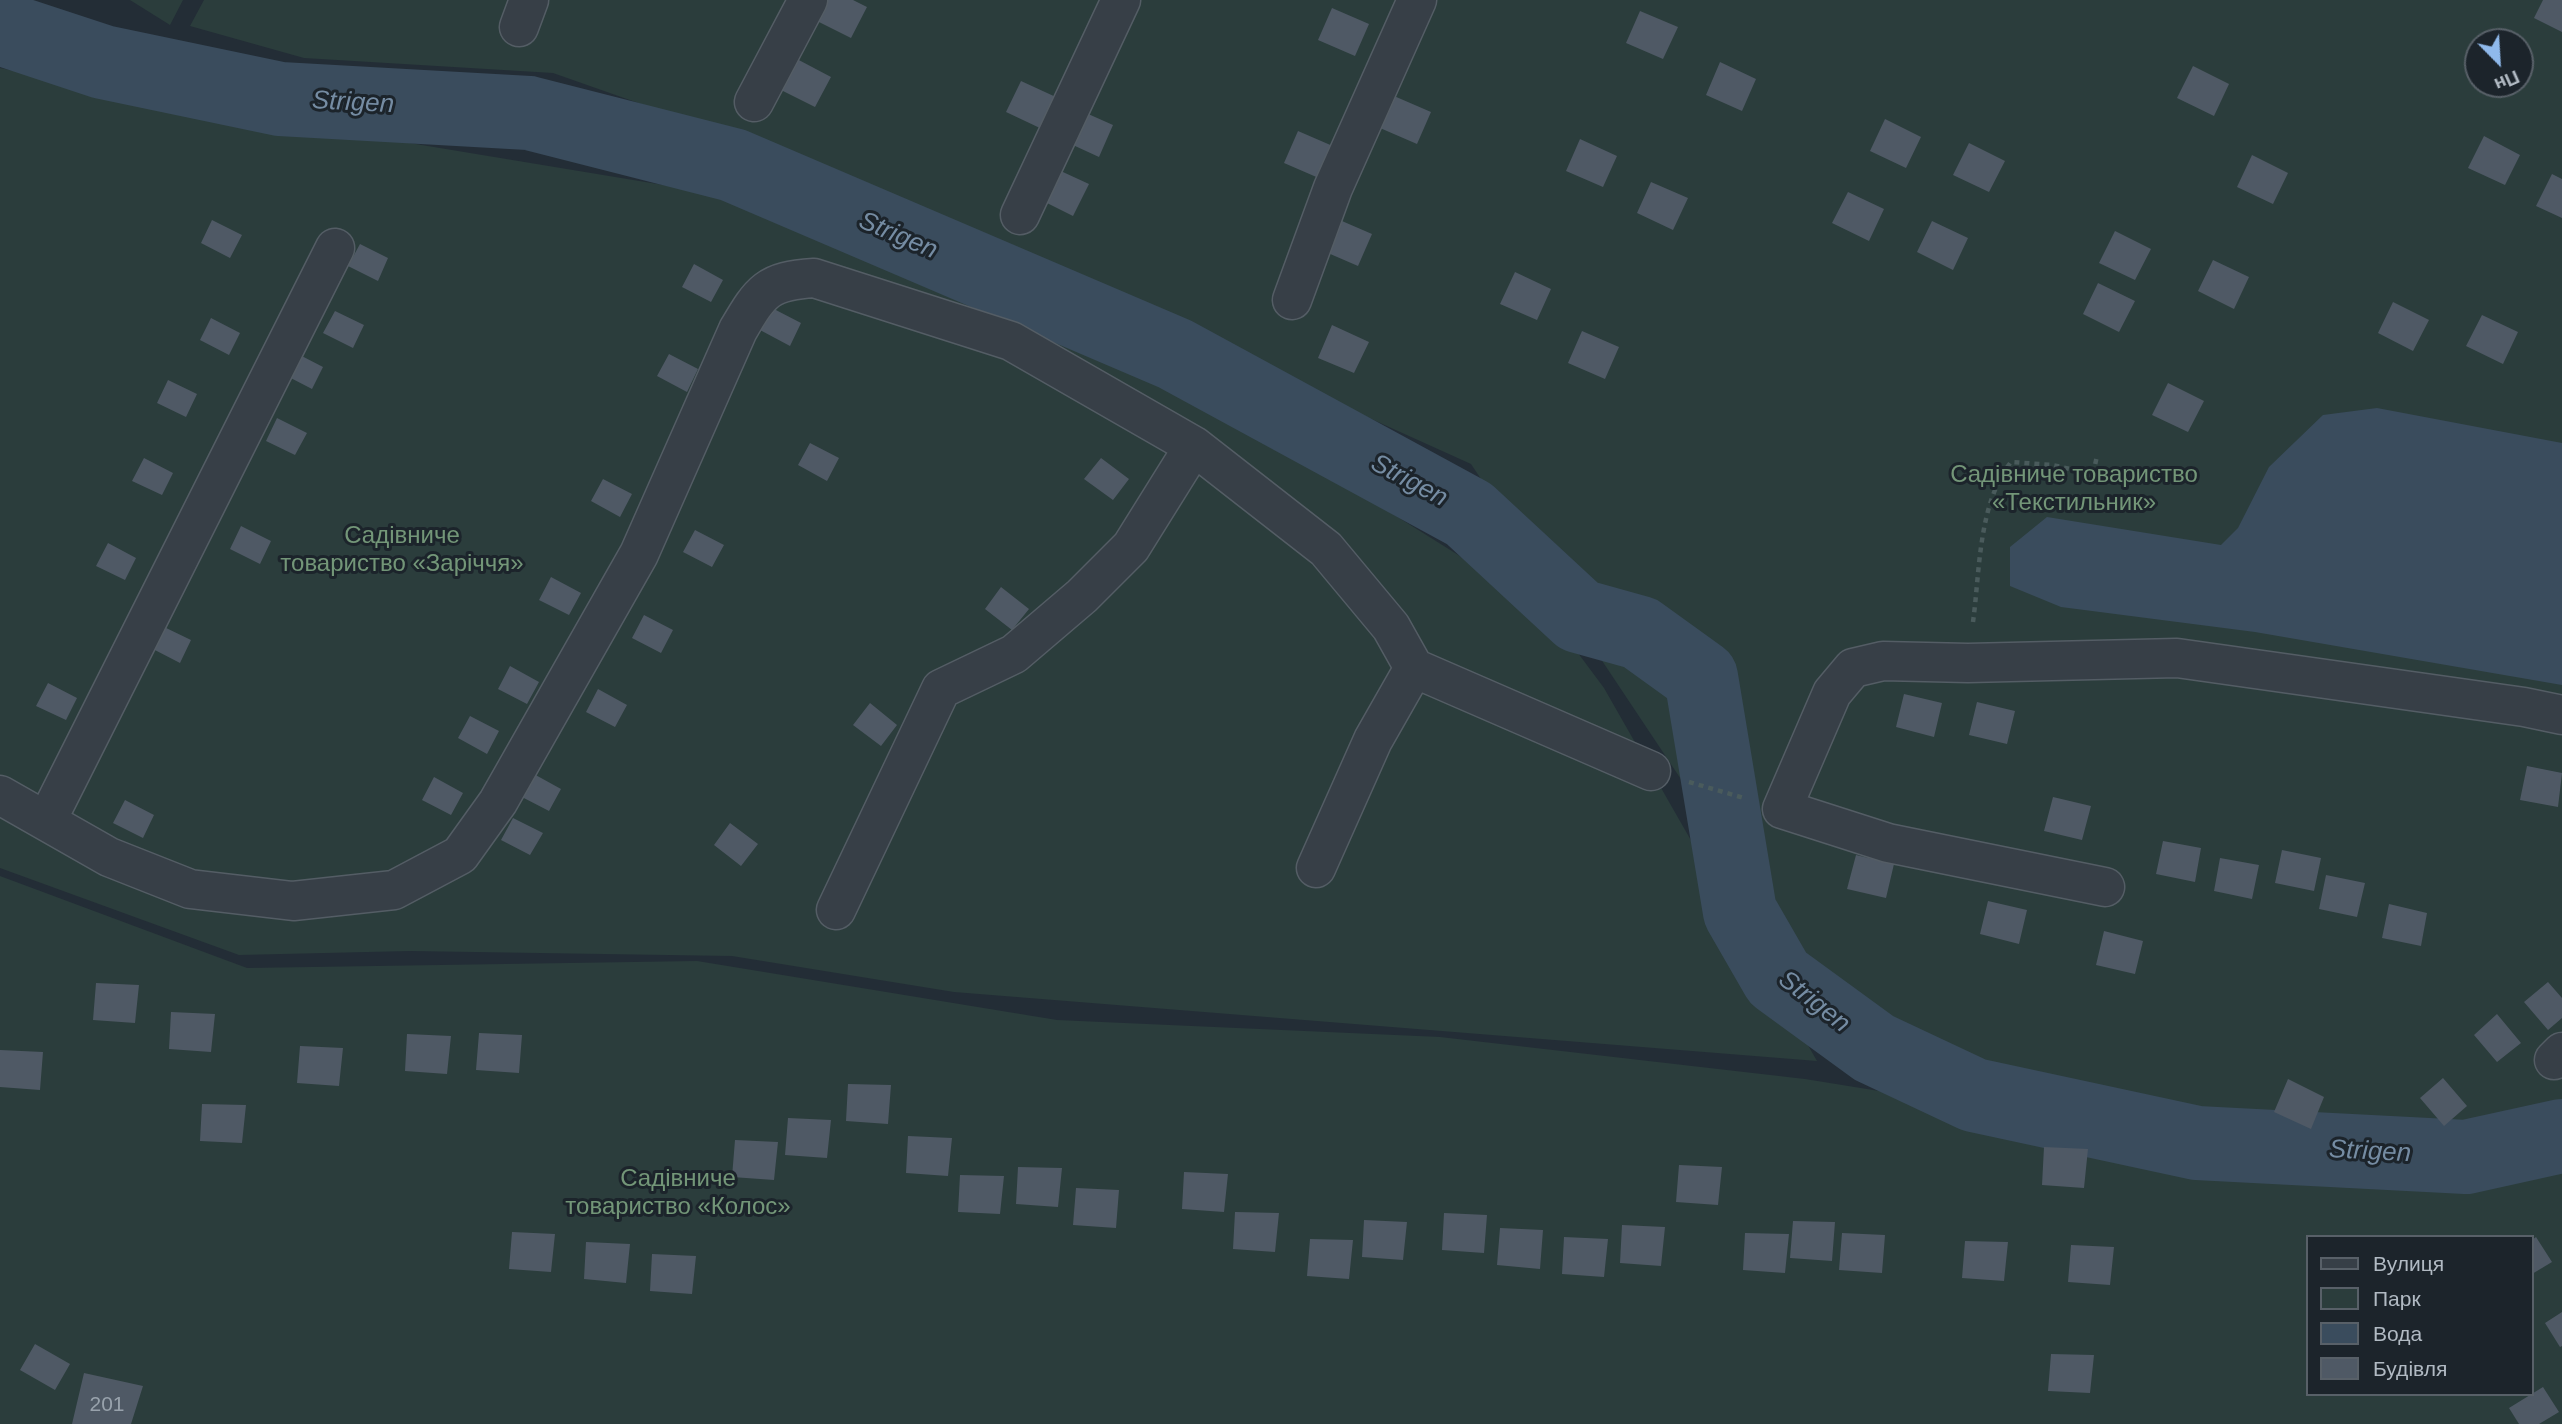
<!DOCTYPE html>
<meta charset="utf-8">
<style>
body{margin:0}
#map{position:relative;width:2562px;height:1424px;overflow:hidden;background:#232d36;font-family:Helvetica,sans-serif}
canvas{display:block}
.legend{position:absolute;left:2306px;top:1235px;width:228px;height:161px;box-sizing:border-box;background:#1c242b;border:2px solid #586068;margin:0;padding:9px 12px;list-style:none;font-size:21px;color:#b1bac3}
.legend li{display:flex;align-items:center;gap:14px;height:35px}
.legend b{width:35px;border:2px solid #586068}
.north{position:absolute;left:2464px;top:28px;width:70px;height:70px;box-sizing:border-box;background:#1c242b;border:2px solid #586068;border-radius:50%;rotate:156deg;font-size:19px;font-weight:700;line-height:28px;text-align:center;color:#b1bac3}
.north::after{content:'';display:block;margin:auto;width:24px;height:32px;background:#8fb9eb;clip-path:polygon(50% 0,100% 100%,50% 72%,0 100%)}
</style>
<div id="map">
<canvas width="2562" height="1424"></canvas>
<ul class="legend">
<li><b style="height:9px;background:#373f47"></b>Вулиця</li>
<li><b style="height:19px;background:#2b3d3c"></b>Парк</li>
<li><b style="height:19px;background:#3a4c5d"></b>Вода</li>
<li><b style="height:19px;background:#4f5965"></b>Будівля</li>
</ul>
<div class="north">Пн</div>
</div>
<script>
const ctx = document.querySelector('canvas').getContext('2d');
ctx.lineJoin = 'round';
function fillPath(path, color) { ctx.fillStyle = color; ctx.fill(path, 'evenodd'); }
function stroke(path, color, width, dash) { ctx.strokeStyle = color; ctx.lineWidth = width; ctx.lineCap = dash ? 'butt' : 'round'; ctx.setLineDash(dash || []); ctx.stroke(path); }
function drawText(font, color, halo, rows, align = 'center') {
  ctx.font = font + ' Helvetica,sans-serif'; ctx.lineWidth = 6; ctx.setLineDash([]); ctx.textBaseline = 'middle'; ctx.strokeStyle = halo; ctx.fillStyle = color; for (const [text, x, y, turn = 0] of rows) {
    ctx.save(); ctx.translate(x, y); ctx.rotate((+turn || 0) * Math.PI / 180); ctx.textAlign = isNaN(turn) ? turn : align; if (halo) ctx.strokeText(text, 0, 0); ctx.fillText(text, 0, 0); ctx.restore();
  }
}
fillPath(new Path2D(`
 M130,0h53l-13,25z
 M204,0h2358v1123l-150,19 -200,-14 -232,-46 -170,-109 -339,-509 -682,-308 -236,-83 -249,-15 -114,-32zM2478,42h42v42h-42z
 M0,68l180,37 562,93 338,140 300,168 166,104 58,78 213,373 -863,-69 -222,-36 -322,-5 -171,4 -239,-87z
 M0,876l247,92 450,-7 360,59 383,17 365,42 637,103 120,-44v286h-2562zM2308,1237h224v157h-224z`), '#2b3d3c');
fillPath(new Path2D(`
 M2377,408l185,35v242l-307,-53 -194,-25 -51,-21v-39l37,-30 174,28 17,-17 31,-61 54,-52z`), '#3a4c5d');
stroke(new Path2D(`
 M0,28l103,34 177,37 249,14 204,52 442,189 294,160 110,102 61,17 61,44 39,235 38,66 96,70 100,47 223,48 269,14 96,-21`), '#3a4c5d', 74);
fillPath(new Path2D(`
 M826,0h27l14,7 -16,31 -36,-18z
 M2543,0h19v32l-28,-14z
 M1332,8l37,16 -14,32 -37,-16z
 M1640,11l38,16 -15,32 -37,-16z
 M795,58l36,19 -16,30 -36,-18z
 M1720,62l36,17 -14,32 -36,-16z
 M2193,66l36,18 -15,32 -37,-18z
 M1021,81l37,17 -16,31 -36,-17z
 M1394,96l37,16 -14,32 -37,-16z
 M1077,109l36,16 -14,32 -37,-17z
 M1885,119l36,18 -15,31 -36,-17z
 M1298,131l37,16 -14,32 -37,-16z
 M2484,136l36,19 -15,30 -37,-17z
 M1580,139l37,17 -14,31 -37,-16z
 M1969,143l36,18 -16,31 -36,-17z
 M2252,155l36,18 -15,31 -36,-17z
 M1052,167l37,17 -16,32 -36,-18z
 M2552,174l10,5v39l-26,-12z
 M1651,182l37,16 -15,32 -36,-17z
 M1848,192l36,17 -15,32 -37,-18z
 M1335,218l37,16 -14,32 -37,-16z
 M212,220l30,15 -12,23 -29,-15z
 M1932,221l36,17 -15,32 -36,-18z
 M2115,231l36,18 -16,31 -36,-17z
 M360,244l28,14 -10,23 -30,-15z
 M2213,260l36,17 -15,32 -36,-18z
 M694,264l29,16 -12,22 -29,-15z
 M1515,272l36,17 -14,31 -37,-16z
 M2098,283l37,18 -16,31 -36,-18z
 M2393,302l36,18 -16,31 -35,-18z
 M772,308l29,15 -11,23 -30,-16z
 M335,311l29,14 -11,23 -30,-15z
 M2482,315l36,17 -15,32 -37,-18z
 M211,318l29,15 -11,22 -29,-15z
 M1332,325l37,17 -15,31 -36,-15z
 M1582,331l37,16 -14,32 -37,-16z
 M294,352l29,15 -11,22 -29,-15z
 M669,354l29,15 -11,23 -30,-16z
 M168,380l29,14 -11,23 -29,-14z
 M2168,383l36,18 -16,31 -36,-17z
 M277,418l30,15 -12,22 -29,-14z
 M810,443l29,15 -12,23 -29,-16z
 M144,458l29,15 -11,22 -30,-14z
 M1101,458l28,21 -16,21 -29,-21z
 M603,479l29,15 -12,23 -29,-16z
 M241,526l30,15 -11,23 -30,-15z
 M695,530l29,15 -12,22 -29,-15z
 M108,543l28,15 -11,22 -29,-14z
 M551,577l30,16 -12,22 -30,-15z
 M1001,587l28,22 -17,21 -27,-21z
 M644,615l29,15 -12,23 -29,-15z
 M162,626l29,14 -11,23 -29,-15z
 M510,666l29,16 -12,22 -29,-15z
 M48,683l29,15 -11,22 -30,-14z
 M598,689l29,16 -12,22 -29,-15z
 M1904,694l38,9 -8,34 -38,-10z
 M1977,702l38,9 -8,33 -38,-9z
 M870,703l27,22 -16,21 -28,-21z
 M470,716l29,15 -12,23 -29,-16z
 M2527,766l35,7 -4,34 -38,-7z
 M532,773l29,16 -12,22 -29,-15z
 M434,777l29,16 -12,22 -29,-15z
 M2053,797l38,9 -9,34 -38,-9z
 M125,800l29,15 -11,23 -30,-15z
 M513,818l30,15 -13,22 -29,-15z
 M730,823l28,21 -17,22 -27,-21z
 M2163,841l38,7 -6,34 -39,-8z
 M2282,850l39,8 -7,33 -39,-8z
 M1856,855l38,9 -8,34 -39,-9z
 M2220,858l39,7 -7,34 -38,-8z
 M2326,875l39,8 -8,34 -38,-8z
 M1988,901l39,9 -8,34 -39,-10z
 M2389,904l38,9 -6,33 -39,-8z
 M2104,931l39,10 -8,33 -39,-9z
 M2548,982l14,16v20l-14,12 -24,-28z
 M96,983l43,2 -4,38 -42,-3z
 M171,1012l44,2 -4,38 -42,-3z
 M2497,1014l24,29 -24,19 -23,-27z
 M479,1033l43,2 -3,38 -43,-3z
 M407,1034l44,2 -4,38 -42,-3z
 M300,1046l43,2 -4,38 -42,-3z
 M0,1050l43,2 -3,38 -40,-3z
 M2443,1078l24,28 -23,20 -24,-28z
 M2288,1079l36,18 -13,32 -37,-17z
 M848,1084l43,1 -3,39 -42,-3z
 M202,1104l44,1 -4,38 -42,-2z
 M788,1118l43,2 -4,38 -42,-3z
 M908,1136l44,2 -4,38 -42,-3z
 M735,1140l43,2 -4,38 -42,-3z
 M2044,1147l44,2 -4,39 -42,-3z
 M1679,1165l43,2 -4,38 -42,-3z
 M1018,1167l44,1 -4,39 -42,-3z
 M1184,1172l44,2 -4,38 -42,-3z
 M960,1175l44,1 -4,38 -42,-2z
 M1076,1188l43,2 -3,38 -43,-3z
 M1235,1212l44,1 -4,39 -42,-3z
 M1444,1213l43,2 -3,38 -42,-3z
 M1364,1220l43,2 -4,38 -41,-3z
 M1793,1221l42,1 -3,39 -42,-3z
 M1622,1225l43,2 -4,39 -41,-3z
 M1500,1228l43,2 -3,39 -43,-4z
 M512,1232l43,2 -4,38 -42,-3z
 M1745,1233l44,1 -4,39 -42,-3z
 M1842,1233l43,2 -3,38 -43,-3z
 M1564,1237l44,2 -4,38 -42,-3z
 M2536,1237l16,25 -20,12v-34z
 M1310,1239l43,1 -4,39 -42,-3z
 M1965,1241l43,1 -4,39 -42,-3z
 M586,1242l44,2 -4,39 -42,-4z
 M2071,1245l43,2 -4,38 -42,-3z
 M652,1254l44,2 -4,38 -42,-3z
 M2562,1312v34l-2,1 -15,-24z
 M35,1344l35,20 -15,26 -35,-20z
 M2051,1354l43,1 -4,38 -42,-2z
 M84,1373l59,13 -12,38h-59z
 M2543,1387l16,25 -20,12h-20l-10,-16z`), '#4f5965');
const minor = new Path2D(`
 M519,27l10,-27
 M754,102l54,-102
 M1020,215l101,-215
 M1292,300l41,-112 84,-188
 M0,795l109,62 81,32 103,12 101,-11 66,-35 38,-53 141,-248 99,-224c23,-39 29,-49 76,-52l197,63 183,105 132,103 65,78 23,41 237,103
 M47,820l288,-572
 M1316,868l57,-128 41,-72
 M2105,887l-217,-44 -106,-34 50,-116 21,-25 30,-7 85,2 209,-5 347,49 38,8
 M836,910l105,-221 73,-35 68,-58 49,-49 63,-101
 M2554,1060l8,-8`);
stroke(minor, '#545d65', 41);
stroke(new Path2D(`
 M1973,622c7,-51 5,-118 38,-160l41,3 41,9 4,-18
 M1689,782l55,16`), '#4a5b5c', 4.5, [5, 5]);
stroke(minor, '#373f47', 38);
drawText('21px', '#98a2ac', null, [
 ["201",107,1405]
]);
drawText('24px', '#739678', '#1c242b', [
 ["Садівниче товариство",2074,475],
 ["«Текстильник»",2074,503],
 ["Садівниче",402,536],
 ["товариство «Заріччя»",402,564],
 ["Садівниче",678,1179],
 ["товариство «Колос»",678,1207]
]);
drawText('italic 26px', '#758ca3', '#1c242b', [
 ["Strigen",353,103,3],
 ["Strigen",898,236,23],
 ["Strigen",1409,481,28],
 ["Strigen",1814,1002,38],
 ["Strigen",2370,1152,3]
]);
</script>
